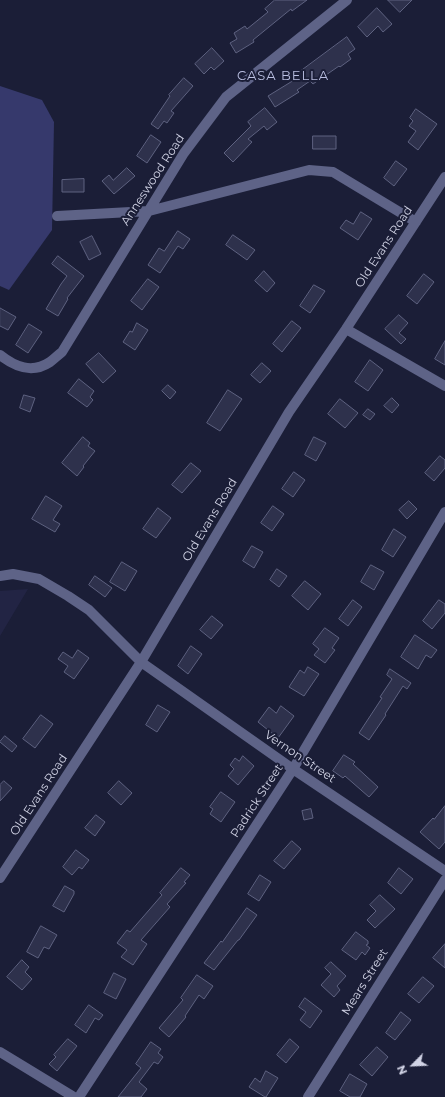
<!DOCTYPE html>
<style>
body{margin:0}
#map{position:relative;width:445px;height:1097px;overflow:hidden;background:#1b1e37;font-family:Montserrat,sans-serif}
canvas{display:block}
.north{position:absolute;left:393px;top:1045px;width:40px;height:40px;-webkit-text-stroke:3px #1b1e37;paint-order:stroke;rotate:246deg;font-size:11px;font-weight:700;line-height:16px;text-align:center;color:#d1d3e5}
.north::after{content:'';display:block;margin:auto;width:14px;height:18px;background:#d1d3e5;clip-path:polygon(50% 0,100% 100%,50% 72%,0 100%)}
</style>
<div id="map">
<canvas width="445" height="1097"></canvas>
<div class="north">N</div>
</div>
<script>
const ctx = document.querySelector('canvas').getContext('2d');
ctx.lineJoin = 'round';
function fillPath(path, color) { ctx.fillStyle = color; ctx.fill(path, 'evenodd'); }
function stroke(path, color, width, dash) { ctx.strokeStyle = color; ctx.lineWidth = width; ctx.lineCap = dash ? 'butt' : 'round'; ctx.setLineDash(dash || []); ctx.stroke(path); }
function drawText(font, color, halo, rows, align = 'center') {
  ctx.font = font + ' Montserrat,sans-serif'; ctx.lineWidth = 4; ctx.setLineDash([]); ctx.textBaseline = 'middle'; ctx.strokeStyle = halo; ctx.fillStyle = color; for (const [text, x, y, turn = 0] of rows) {
    ctx.save(); ctx.translate(x, y); ctx.rotate((+turn || 0) * Math.PI / 180); ctx.textAlign = isNaN(turn) ? turn : align; if (halo) ctx.strokeText(text, 0, 0); ctx.fillText(text, 0, 0); ctx.restore();
  }
}
fillPath(new Path2D(`
 M28,589l-28,47v-45z`), '#222444');
fillPath(new Path2D(`
 M0,86l42,14 12,22 -2,108 -43,60 -9,-4z`), '#36396c');
const building = new Path2D(`
 M275,0h32l-15,11 -1,-2 -38,31 1,2 -18,11 -6,-10 7,-4 -3,-6 11,-7 2,3 21,-17 -3,-3z
 M388,0h24l-12,12z
 M377,8l15,16 -9,8 -5,-6 -11,11 -9,-10z
 M347,37l8,12 -7,5 3,5 -11,8 -1,-1 -26,18 -3,-3 -13,9 2,2 -24,15 -7,-11 31,-19 -2,-3z
 M212,48l12,13 -10,9 -3,-3 -7,7 -9,-10z
 M184,78l9,8 -22,25 3,2 -7,10 -3,-2 -6,8 -7,-5 19,-28 -1,-1z
 M265,108l12,14 -10,8 -3,-4 -16,13 4,3 -19,20 -9,-9 27,-27 -3,-4z
 M416,109l21,15 -19,26 -10,-8 8,-11 -7,-5 4,-5 -3,-3z
 M151,135l10,7 -14,21 -10,-7z
 M313,136h23v13h-23z
 M396,161l11,8 -13,17 -10,-8z
 M127,168l8,8 -21,18 -12,-13 7,-6 4,5z
 M84,179v13h-22v-12z
 M361,212l11,7 -14,21 -18,-12 6,-8 7,4z
 M178,231l12,8 -7,10 -5,-3 -18,27 -12,-8 11,-17 5,3z
 M233,235l22,15 -8,10 -21,-15z
 M92,236l9,18 -12,6 -9,-18z
 M58,256l26,20 -17,22 1,1 -10,17 -12,-7 15,-25 6,-8 -15,-12z
 M264,271l11,12 -8,9 -12,-11z
 M424,274l10,8 -17,22 -10,-8z
 M148,279l11,8 -17,23 -11,-9z
 M314,285l11,6 -15,22 -10,-7z
 M0,308l16,9 -8,13 -8,-4z
 M399,315l9,8 -9,10 7,6 -5,5 -16,-15z
 M292,321l9,7 -19,24 -9,-8z
 M137,323l11,7 -13,20 -12,-8 7,-11 2,1z
 M29,324l13,8 -14,21 -12,-8z
 M445,341v24l-10,-6z
 M99,353l17,18 -13,12 -17,-19z
 M370,360l13,10 -15,21 -13,-9z
 M262,363l9,8 -11,12 -9,-8z
 M79,379l15,12 -4,6 3,3 -6,7 -19,-14z
 M168,385l8,7 -6,7 -8,-8z
 M228,390l14,9 -22,32 -13,-8z
 M24,395l11,3 -5,14 -10,-4z
 M392,398l7,7 -7,8 -8,-7z
 M340,399l18,14 -13,15 -17,-14z
 M368,409l7,5 -5,6 -7,-5z
 M83,437l7,6 -2,3 7,5 -12,15 1,1 -7,9 -15,-13z
 M314,437l12,6 -10,18 -11,-6z
 M440,456l5,4v8l-11,13 -9,-8z
 M191,463l10,8 -19,22 -10,-8z
 M294,472l11,8 -12,17 -11,-8z
 M46,496l16,10 -9,14 7,4 -5,8 -23,-13z
 M409,501l8,8 -10,10 -8,-9z
 M273,506l11,8 -12,17 -11,-8z
 M158,508l13,10 -15,20 -13,-9z
 M394,529l12,8 -13,20 -11,-7z
 M252,546l11,6 -9,16 -11,-7z
 M122,562l15,9 -12,20 -15,-9z
 M371,565l13,7 -10,18 -13,-8z
 M277,569l10,7 -8,11 -9,-7z
 M95,576l17,12 -7,9 -16,-12z
 M305,581l16,13 -13,16 -16,-14z
 M353,600l9,7 -14,19 -9,-7z
 M439,600l6,4v9l-13,16 -9,-8z
 M212,616l11,9 -12,14 -11,-9z
 M325,628l14,10 -7,10 3,2 -10,13 -11,-8 5,-6 -6,-5z
 M415,635l22,15 -6,8 -5,-3 -8,14 -17,-12z
 M191,646l11,8 -14,20 -10,-8z
 M78,650l11,8 -15,21 -10,-7 4,-6 -10,-7 5,-7 9,6z
 M308,667l11,7 -15,22 -15,-9 11,-17 4,3z
 M390,669l21,14 -4,6 -4,-3 -18,28 1,1 -17,25 -10,-7 23,-35 -2,-1 12,-18 -5,-4z
 M158,705l12,7 -13,20 -11,-7z
 M281,706l13,10 -16,22 -20,-16 11,-15 7,6z
 M41,715l12,9 -18,24 -12,-9z
 M5,736l12,10 -5,6 -12,-10z
 M344,755l11,7 -2,2 25,23 -9,10 -24,-21 -2,2 -10,-7z
 M243,756l11,10 -16,19 -10,-9 6,-7 -4,-4 5,-7 4,3z
 M4,781l8,7 -12,13v-16z
 M119,781l13,12 -11,12 -13,-12z
 M221,792l14,10 -14,20 -11,-8 3,-5 -3,-2z
 M445,806v36l-6,7 -19,-17 13,-14 1,1z
 M311,809l2,9 -9,2 -2,-9z
 M96,815l9,7 -10,14 -10,-8z
 M292,841l9,8 -17,20 -10,-8z
 M76,850l13,10 -7,9 -3,-2 -7,8 -9,-8z
 M181,868l9,7 -6,7 2,1 -19,21 3,3 -29,33 6,4 -14,21 -12,-8 6,-7 -10,-7 10,-13 3,2 32,-37 -2,-2z
 M399,868l14,11 -12,15 -13,-11z
 M260,875l11,7 -12,19 -11,-7z
 M65,886l9,5v3l-10,18 -11,-6z
 M380,895l15,14 -20,19 -8,-8 9,-9 -6,-6z
 M247,908l10,7 -18,25h-1l-24,30 -10,-7 17,-22 1,1z
 M41,926l16,9 -8,14 -5,-2 -6,11 -11,-6z
 M356,932l12,9v3l-2,1 4,3 -5,7 -3,-3 -6,8 -14,-10z
 M445,944v24l-12,-10z
 M22,960l7,7 -4,5 7,7 -10,11 -15,-13z
 M331,962l15,14 -9,10 3,4 -6,7 -13,-12 10,-11 -6,-6z
 M114,973l12,6 -10,20 -12,-6z
 M197,975l16,11 -9,13 -5,-4 -14,21 1,1 -17,20 -10,-9 24,-28 -2,-2z
 M423,977l11,9 -15,17 -11,-9z
 M305,998l17,13 -12,17 -10,-8 6,-8 -7,-5z
 M89,1005l14,10 -4,5 -4,-2 -9,15 -11,-8z
 M401,1012l10,8 -16,20 -9,-7z
 M68,1039l9,7 -20,25 -8,-7 7,-7 -2,-2z
 M290,1039l9,8 -13,16 -9,-8z
 M151,1042l10,7 -3,4 5,4 -5,7 -4,-2 -15,20 8,7 -6,8h-23l23,-29 -5,-4z
 M377,1047l11,10 -16,19 -12,-11z
 M266,1071l12,7 -12,19h-1l-16,-10 6,-9 5,4z
 M350,1074l17,10 -7,13h-10l-10,-6z`);
fillPath(building, '#2e314c');
stroke(building, '#5e6280', 1);
stroke(new Path2D(`
 M57,216l92,-5 160,-41 24,2 83,50
 M346,329l99,57
 M0,355c15,12 32,19 50,7 4,-3 8,-7 12,-10l122,-199 42,-56 121,-97
 M0,576l13,-2 26,5 29,17 21,14 52,52 152,107 152,102
 M0,878l141,-216 148,-250 57,-83 99,-152
 M0,1052l74,45
 M79,1097l214,-328 152,-257
 M308,1097l137,-217`), '#5e6387', 10);
drawText('12px', '#d1d3e5', '#1b1e37', [
 ["Anneswood Road",153,180,-57],
 ["Old Evans Road",384,247,-57],
 ["Old Evans Road",210,520,-59],
 ["Vernon Street",300,757,34],
 ["Old Evans Road",39,795,-57],
 ["Padrick Street",257,801,-57],
 ["Mears Street",365,982,-58]
]);
ctx.letterSpacing = '1px';
drawText('13px', '#b9bee0', '#1b1e37', [
 ["CASA BELLA",283,76]
]);
ctx.letterSpacing = '0px';
</script>
